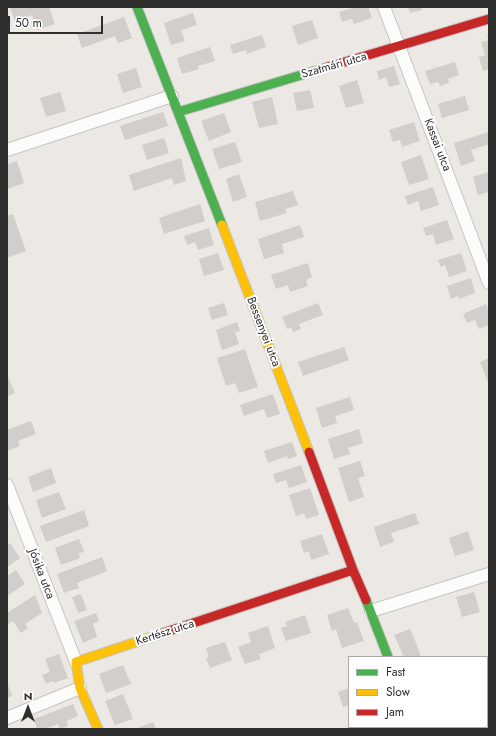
<!DOCTYPE html>
<meta charset="utf-8">
<style>
body{margin:0}
#map{position:relative;width:496px;height:736px;overflow:hidden;background:#ece8e4;font-family:Jost,sans-serif}
canvas{display:block}
.frame{position:absolute;inset:0;border:8px solid #2e2e2e;pointer-events:none}
.legend{position:absolute;left:348px;top:656px;width:140px;height:72px;box-sizing:border-box;background:#fff;border:1px solid #ababab;margin:0;padding:5px 7px;list-style:none;font-size:12px;color:#2e2e2e}
.legend li{display:flex;align-items:center;gap:8px;height:20px}
.legend b{width:20px;border:1px solid #ababab}
.north{position:absolute;left:8px;top:688px;width:40px;height:40px;-webkit-text-stroke:3px #fff;paint-order:stroke;rotate:0deg;font-size:11px;font-weight:700;line-height:16px;text-align:center;color:#2e2e2e}
.north::after{content:'';display:block;margin:auto;width:14px;height:18px;background:#2e2e2e;clip-path:polygon(50% 0,100% 100%,50% 72%,0 100%)}
.scale{position:absolute;left:8px;top:16px;width:95px;height:18px;box-sizing:border-box;border:2px solid #2e2e2e;border-top:0;padding-left:5px;font-size:12px;line-height:14px;white-space:nowrap;color:#2e2e2e;-webkit-text-stroke:3px #fff;paint-order:stroke}
</style>
<div id="map">
<canvas width="496" height="736"></canvas>
<div class="frame"></div>
<ul class="legend">
<li><b style="height:5px;background:#4caf50"></b>Fast</li>
<li><b style="height:5px;background:#ffc107"></b>Slow</li>
<li><b style="height:5px;background:#c62828"></b>Jam</li>
</ul>
<div class="north">N</div>
<div class="scale">50 m</div>
</div>
<script>
const ctx = document.querySelector('canvas').getContext('2d');
ctx.lineJoin = 'round';
function fillPath(path, color) { ctx.fillStyle = color; ctx.fill(path, 'evenodd'); }
function stroke(path, color, width, dash) { ctx.strokeStyle = color; ctx.lineWidth = width; ctx.lineCap = dash ? 'butt' : 'round'; ctx.setLineDash(dash || []); ctx.stroke(path); }
function drawText(font, color, halo, rows, align = 'center') {
  ctx.font = font + ' Jost,sans-serif'; ctx.lineWidth = 4; ctx.setLineDash([]); ctx.textBaseline = 'middle'; ctx.strokeStyle = halo; ctx.fillStyle = color; for (const [text, x, y, turn = 0] of rows) {
    ctx.save(); ctx.translate(x, y); ctx.rotate((+turn || 0) * Math.PI / 180); ctx.textAlign = isNaN(turn) ? turn : align; if (halo) ctx.strokeText(text, 0, 0); ctx.fillText(text, 0, 0); ctx.restore();
  }
}
fillPath(new Path2D(`
 M13,7h36l6,17 -18,6 -5,-15 -17,6 -5,-13z
 M356,7h12l4,11 -18,6 -2,-5 -10,3 -3,-10z
 M408,7h14v3l-12,3z
 M193,13l4,12 -16,5 4,11 -14,4 -7,-22z
 M124,17l8,21 -14,5 -3,-7 -33,12 -5,-14z
 M312,20l6,18 -20,7 -6,-19z
 M489,34v35l-6,2 -4,-14 6,-2 -4,-13 8,-2 -2,-5z
 M262,35l4,12 -19,7 -1,-4 -13,4 -3,-9z
 M210,47l5,14 -17,5 1,3 -17,5 -5,-16z
 M455,62l4,13 -11,4 1,4 -9,3 -2,-4 -8,2 -5,-13z
 M394,66l6,18 -11,3 -3,-10 -7,3 -2,-9z
 M136,68l6,19 -19,6 -6,-19z
 M357,80l7,23 -18,5 -7,-22z
 M310,90l4,18 -17,3 -4,-18z
 M60,92l6,19 -20,6 -6,-19z
 M465,96l4,14 -27,8 -4,-14z
 M272,97l6,27 -19,4 -7,-26z
 M163,112l5,14 -43,14 -5,-14z
 M224,113l7,19 -22,9 -8,-20z
 M414,122l6,19 -18,6 -2,-7 -7,2 -4,-12z
 M489,132v12l-18,6 4,11 -14,5 -7,-23z
 M164,138l5,15 -22,7 -5,-15z
 M235,142l7,20 -23,7 -7,-20z
 M421,155l8,24 -20,6 -8,-23z
 M181,158l5,23 -12,4 -2,-7 -38,13 -5,-16z
 M17,161l7,22 -17,6v-25z
 M489,172v20l-11,3 -5,-18z
 M239,174l8,23 -14,5 -7,-23z
 M433,187l6,18 -18,6 -3,-10 -10,4 -3,-9z
 M293,191l5,14 -13,4 2,4 -27,8 -5,-19z
 M200,204l5,17 -41,13 -5,-16z
 M13,214l13,37 -19,7v-42z
 M447,220l7,19 -18,6 -3,-11 -7,2 -3,-8z
 M300,225l4,12 -22,7 2,9 -20,6 -6,-20z
 M209,228l5,17 -16,5 -3,-8 -8,3 -3,-9z
 M218,253l6,17 -20,6 -5,-17z
 M461,253l6,18 -18,6 -4,-12 -4,2 -3,-7z
 M308,263l4,14 -6,3 2,6 -18,6 -2,-7 -12,4 -5,-14z
 M471,278l4,15 -16,6 -1,-3 -7,3 -4,-13z
 M224,303l4,12 -16,5 -4,-12z
 M318,303l5,12 -24,9 2,5 -8,3 -2,-5 -4,2 -5,-12z
 M486,304l3,7v14l-10,4 -4,-9 -8,3 -4,-9z
 M237,322l3,9 -5,1 4,12 -17,6 -6,-20z
 M344,347l5,13 -46,16 -5,-14z
 M245,349l13,38 -19,6 -4,-10 -9,3 -9,-28z
 M489,358v22h-2l-7,-18z
 M8,377l7,16 -8,3v-18z
 M273,394l7,20 -13,4 -3,-9 -20,7 -4,-11z
 M350,397l4,13 -19,6 2,7 -15,5 -6,-20z
 M31,421l5,13 -18,7 2,5 -13,5v-21z
 M359,429l4,14 -15,5 2,6 -16,5 -6,-20z
 M292,442l5,14 -9,3 -1,-3 -19,7 -4,-12z
 M360,461l5,15 -7,2 6,19 -15,5 -11,-34z
 M301,465l6,17 -18,6 -3,-8 -10,3 -3,-9z
 M51,468l5,15 -23,9 -5,-15z
 M310,488l9,27 -13,4 -2,-6 -8,3 -7,-21z
 M59,492l7,17 -24,9 -6,-18z
 M84,510l5,16 -43,16 -6,-16z
 M415,513l4,11 -28,9 3,9 -14,5 -6,-20z
 M468,531l6,19 -19,6 -6,-18z
 M322,534l7,20 -18,6 -2,-9 -5,2 -4,-12z
 M79,539l5,13 -5,1 1,5 -19,7 -6,-17z
 M10,543l10,15 -13,9v-22z
 M102,557l5,14 -30,12 2,5 -15,5 -7,-19z
 M16,570l9,14 -18,12v-20z
 M474,592l6,20 -18,5 -6,-20z
 M81,594l6,16 -9,3 -6,-16z
 M35,595l7,18 -17,11 3,4 -7,5 -8,-12 -5,3 -1,-2v-9z
 M348,608l6,15 3,-1 7,19 -22,7 -6,-19 -4,2 -5,-16z
 M96,613l3,8 -6,3 4,13 -14,6 -9,-22z
 M305,615l6,18 -25,8 -5,-13 6,-2 -2,-4z
 M268,626l7,22 -16,6 2,5 -16,5 -7,-17 13,-5 -3,-9z
 M410,629l6,14 5,14h-17l-10,-22z
 M225,642l7,18 -22,8 -4,-10 3,-1 -3,-9z
 M59,654l9,24 -14,5 -1,-2 -7,3 -4,-9 8,-3 -5,-13z
 M123,665l8,19 -25,9 -7,-19z
 M7,682l5,14 -5,2z
 M349,688v17l-6,2 -5,-15z
 M123,694l10,25 -18,6 -10,-24z
 M73,704l5,12 -11,5 1,5 -8,3 -2,-5 -13,5h-8l-3,-10z
 M153,722l3,7h-21z
 M349,727h41l1,2h-41z
 M442,727h17l-5,2h-12z`), '#d1cecb');
const street = new Path2D(`
 M384,7l105,276
 M7,150l165,-54
 M7,485l69,177
 M371,611l118,-37
 M7,718l73,-30
 M415,727v2`);
const fast = new Path2D(`
 M137,7l85,218
 M178,112l150,-45
 M366,600l22,57`);
const slow = new Path2D(`
 M222,225l87,227
 M98,729l-18,-41 -4,-26 81,-27`);
const jam = new Path2D(`
 M328,67l161,-48
 M309,452l44,118 13,30
 M157,635l196,-65`);
stroke(street, '#c5c4c5', 14);
stroke(fast, '#c5c4c5', 11);
stroke(slow, '#c5c4c5', 11);
stroke(jam, '#c5c4c5', 11);
stroke(street, '#fcfcfb', 12);
stroke(fast, '#4caf50', 9);
stroke(slow, '#ffc107', 9);
stroke(jam, '#c62828', 9);
drawText('12px', '#2e2e2e', '#fff', [
 ["Szatmári utca",334,66,-16],
 ["Kassai utca",437,145,69],
 ["Bessenyei utca",263,332,69],
 ["Jósika utca",41,574,69],
 ["Kertész utca",165,633,-18]
]);
</script>
